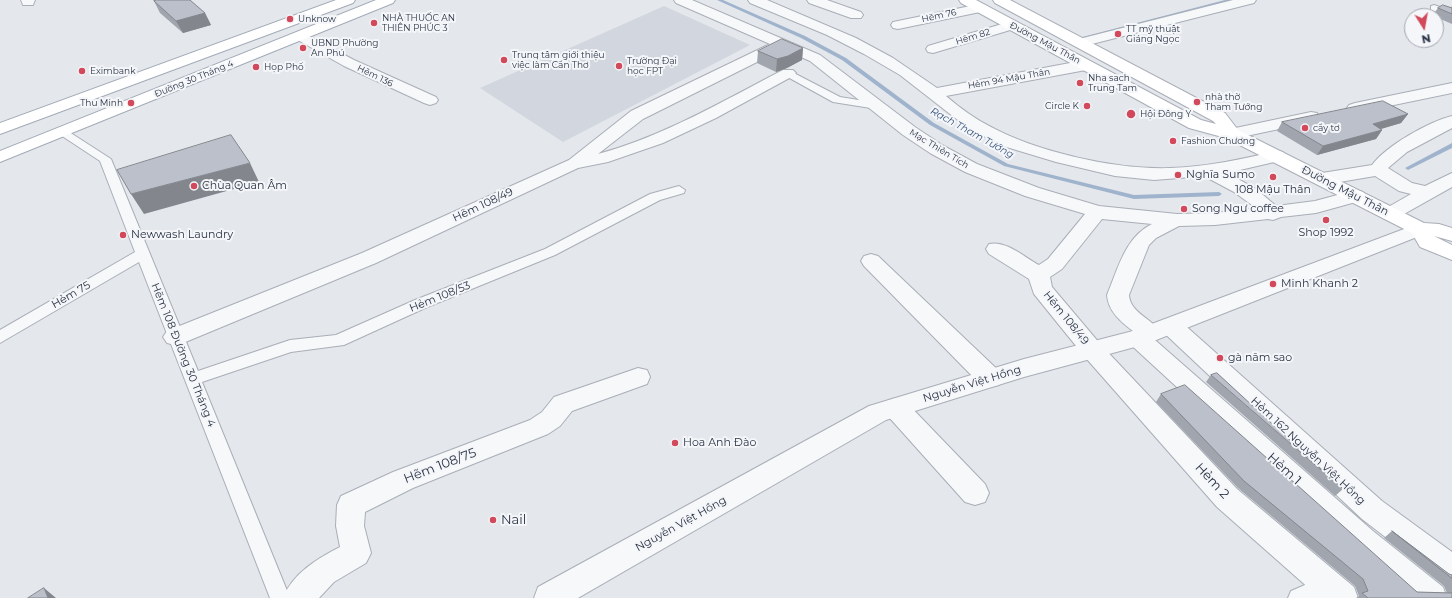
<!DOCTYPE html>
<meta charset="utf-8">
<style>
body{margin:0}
#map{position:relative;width:1452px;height:598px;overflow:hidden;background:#e4e7ec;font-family:Montserrat,sans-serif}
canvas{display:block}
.north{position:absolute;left:1404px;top:8px;width:40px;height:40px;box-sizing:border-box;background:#f4f6f9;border:1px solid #a4a8b1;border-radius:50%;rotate:169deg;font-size:11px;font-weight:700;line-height:16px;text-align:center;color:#2b3445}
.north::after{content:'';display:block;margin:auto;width:14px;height:18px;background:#d1495b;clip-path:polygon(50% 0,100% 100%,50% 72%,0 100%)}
</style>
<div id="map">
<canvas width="1452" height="598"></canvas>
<div class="north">N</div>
</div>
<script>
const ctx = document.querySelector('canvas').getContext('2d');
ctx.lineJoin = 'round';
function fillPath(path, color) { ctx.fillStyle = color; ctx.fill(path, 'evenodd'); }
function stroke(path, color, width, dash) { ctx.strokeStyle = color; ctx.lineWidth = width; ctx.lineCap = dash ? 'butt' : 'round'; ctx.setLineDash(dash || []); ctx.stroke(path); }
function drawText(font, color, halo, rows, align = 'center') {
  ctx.font = font + ' Montserrat,sans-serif'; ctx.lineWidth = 4; ctx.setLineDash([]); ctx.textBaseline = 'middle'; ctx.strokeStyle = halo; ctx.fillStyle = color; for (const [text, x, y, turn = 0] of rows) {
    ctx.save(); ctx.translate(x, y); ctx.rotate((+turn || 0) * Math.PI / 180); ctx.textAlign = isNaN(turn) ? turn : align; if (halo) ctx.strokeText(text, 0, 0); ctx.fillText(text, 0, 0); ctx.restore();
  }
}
fillPath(new Path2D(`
 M664,6l86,39 -187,97 -83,-54z`), '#d2d6de');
fillPath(new Path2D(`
 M717,0h6l82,36 41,22 88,65 74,41 126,31 85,-3 3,2 -3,2 -85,3 -130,-33 -74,-41 -88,-65 -41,-22z
 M1225,0h8l-155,41 -3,-2z
 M1452,143v5l-44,22 -3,-2z`), '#9fb4cc');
const service = new Path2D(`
 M1434,5l18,6v6l-21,-7v-4z
 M788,70l52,27 37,6 6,3 -6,3 -44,-7 -49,-27 -1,-2 1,-2z
 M63,128l48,31 87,212 92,-31 46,-5 79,-35 130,-51 105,-55 29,-8 6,4 -1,3 -24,7 -105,55 -130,53 -81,37 -53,7 -89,30 88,216h-20l-131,-336 -139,81v-13l135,-78 -35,-91 -41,-27 -2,-2z
 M1328,575l7,3 3,7 -3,7 -13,6h-34l3,-7z`);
const minor = new Path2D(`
 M21,0h14l-2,5h-10z
 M674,0h18l128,55 95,72 27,18 35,19 62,24 60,18 78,8 38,-1 41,-5 -22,-16 -30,-16 -50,4 -39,-4 -59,-14 -53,-16 -35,-18 -68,-53 -36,-21 -37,-19 -77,-32 -2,-3h19l89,38 37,20 44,30 149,-28 5,2 3,3 -3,3 -5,2 -140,26c14,12 29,23 45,31 46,25 126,43 179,41 36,-1 72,-9 107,-17l6,1 3,4 -3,4 -56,13 29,16 20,17 39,-5 41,-11 7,2 3,4 -3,4 -47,13 -35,4 -8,3 -5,-1 -53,6 -36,1 -23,12 -7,7 -20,50c1,18 24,24 32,38l-3,6 -3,1 218,191 70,56 4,11h-38l-56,-49 -223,-205 -4,-6 4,-6 3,-1c-12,-9 -25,-20 -26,-36 11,-26 18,-58 45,-71l-50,-5 -40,50 -12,8 2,10 49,58 136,144 117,98 4,11h-38l-103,-91 -132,-150 -51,-63 -5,-15 -40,-25 -3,-5 3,-5c17,-4 35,13 50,21l9,-6 37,-45 -60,-18 -60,-24 -35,-19 -27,-18 -93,-74 -27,-12 -140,70 -45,35c66,-18 125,-53 185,-84h10l3,3 -3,3 -77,42 -53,25 -55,19 -30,6 -202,95 -193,80 -8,2 -8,-2 -4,-6 4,-6 195,-78 207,-93 62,-49 139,-67 -94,-41z
 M807,0h20l34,12 2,3 -2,3h-10l-42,-15z
 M1233,0h23l-2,3 -174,44 -5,-1 -2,-3 2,-3z
 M980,4l5,1 2,3 -2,3 -87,18 -5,-1 -2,-3 2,-3 5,-1z
 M1012,21l5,1 2,3 -2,3 -84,25 -5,-1 -2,-3 2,-3z
 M301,32l53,28 82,37 2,3 -2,3 -6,2 -6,-2 -80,-37 -48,-27 -2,-3 2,-3z
 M1452,83v10l-97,20 -6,-2 -2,-3 2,-3 6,-2z
 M1311,112l6,1 2,4 -2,4 -85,18 -6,-1 -3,-4 3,-4z
 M1452,116v12l-45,24 -19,16 24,15 13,3 27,-13v14l-55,31 -7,2 -7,-2 -3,-4 3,-4 28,-16 -12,-3 -24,-15 -53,9 -7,-2 -2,-4 2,-4 7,-2 50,-8c14,-19 56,-43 80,-49z
 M871,254l7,2 121,115 3,7 -3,7 -9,2 -9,-2 -117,-119 -3,-5 3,-5z
 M1171,318l8,2 203,181 70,51v32l-11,-4 -79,-61 -199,-187 -3,-6 3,-6z
 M638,368l9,2 3,7 -3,7 -75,27 -12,15 -12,8 -135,54 -48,24 -1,14 7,27 -5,10 -32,19 -15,16h-36c10,-25 34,-39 57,-51l-4,-21 1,-21 4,-9 52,-24 137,-52 12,-8 12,-15z
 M896,398l9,3 80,83 4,9 -4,9 -10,3 -10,-3 -78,-87 -4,-7 4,-7z`);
const tertiary = new Path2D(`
 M1420,223l7,2 3,4 -3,4 -281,111 -122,33 -138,43 -308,178h-44l4,-11 331,-181 155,-47 109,-28z`);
const secondary = new Path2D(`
 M959,0h17l225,120 15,4 -3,-3 -218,-118 -2,-3h17l215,113 13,17 186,93 15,1 13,4v13l-18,-5 18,9v15l-32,-13 -8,-14 -186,-95 -37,-10 -228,-125z`);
const primary = new Path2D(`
 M336,0h19l-2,3 -353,131v-11z
 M376,0h19l-2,3 -393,159v-11z`);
stroke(service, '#a9aeb7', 2);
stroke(minor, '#a9aeb7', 2);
stroke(tertiary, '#a9aeb7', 2);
stroke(secondary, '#a9aeb7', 2);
stroke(primary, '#a3abb8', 2);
fillPath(service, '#f7f8fa');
fillPath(minor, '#f7f8fa');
fillPath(tertiary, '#f7f8fa');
fillPath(secondary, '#fff');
fillPath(primary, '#fff');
fillPath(new Path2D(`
 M154,1l51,12 6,12 -28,8 -23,-20z
 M1452,6v18l-16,-7v-1h-4l6,-8h13z
 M803,48l-1,12 -15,8 -11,4 -19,-9 1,-12z
 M1408,114l-7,9 -20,6 1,1 -6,9 -59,16 -40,-24 5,-9z
 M1211,375l132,114 -8,7 -129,-114z
 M1161,394l256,198 30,1 -3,-7 -60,-48 8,-7 57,43 3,1v23h-96l3,-2 -4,-10 -117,-98 -82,-86z`), '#a1a5ae');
fillPath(new Path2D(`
 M205,13l6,12 -28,8 -7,-12z
 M803,48l-1,12 -15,8 -11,4 1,-13z
 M1408,114l-7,9 -34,10 6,-9z
 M1382,130l-6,9 -59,16 6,-9z
 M250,163l9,19 -115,32 -13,-20z
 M44,588l12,10h-8z`), '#83868d');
const building = new Path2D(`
 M157,0h33l15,13 -29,8 -22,-20z
 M1443,5l9,3v6l-14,-6z
 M782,39l21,9 -15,8 -11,3 -19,-8z
 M1383,101l25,13 -35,10 9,6 -59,16 -41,-24z
 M231,135l19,28 -119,31 -14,-24z
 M1217,373l126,116 -132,-114z
 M1185,385l232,207 35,1v5h-84l-6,-5 6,-2 -5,-12 -119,-98 -83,-87z
 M1392,531l57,43 3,1v3z
 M44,588l4,10h-20z`);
fillPath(building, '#bbc0ca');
stroke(building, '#83868d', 1);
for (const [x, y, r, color] of [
 [290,19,4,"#d1495b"],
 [374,23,4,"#d1495b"],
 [1118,34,4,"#d1495b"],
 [303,48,4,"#d1495b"],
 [504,60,4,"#d1495b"],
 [619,66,4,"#d1495b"],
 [256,67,4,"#d1495b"],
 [82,71,4,"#d1495b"],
 [1080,83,4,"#d1495b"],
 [1197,102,4,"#d1495b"],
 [131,103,4,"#d1495b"],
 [1087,106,4,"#d1495b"],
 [1131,114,5,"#d1495b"],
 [1305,128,4,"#d1495b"],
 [1173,141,4,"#d1495b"],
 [1178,175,4,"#d1495b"],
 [1273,177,4,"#d1495b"],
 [194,186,4,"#d1495b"],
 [1184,209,4,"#d1495b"],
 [1326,220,4,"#d1495b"],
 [123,235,4,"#d1495b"],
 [1273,284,4,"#d1495b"],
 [1220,358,4,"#d1495b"],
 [675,443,4,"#d1495b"],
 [493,520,4,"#d1495b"]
]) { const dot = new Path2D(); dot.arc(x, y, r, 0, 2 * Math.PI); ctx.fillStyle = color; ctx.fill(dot); stroke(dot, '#f4f6f9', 1.5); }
drawText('9px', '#2b3445', '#f4f6f9', [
 ["Hẽm 76",939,16,-12],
 ["Hẽm 82",973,37,-17],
 ["Đường Mậu Thân",1045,43,28],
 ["Hẽm 136",375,76,26],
 ["Đường 30 Tháng 4",194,79,-22],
 ["Hẻm 94 Mậu Thân",1009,79,-10],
 ["Mạc Thiên Tích",939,149,31]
]);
drawText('9px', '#2b3445', '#f4f6f9', [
 ["NHÀ THUỐC AN",382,18],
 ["THIÊN PHÚC 3",382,28],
 ["Unknow",298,19],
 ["TT mỹ thuật",1126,29],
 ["Giáng Ngọc",1126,39],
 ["UBND Phường",311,43],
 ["An Phú",311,53],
 ["Trung tâm giới thiệu",512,55],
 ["việc làm Cần Thơ",512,65],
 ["Trường Đại",627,61],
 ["học FPT",627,71],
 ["Họp Phố",264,67],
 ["Eximbank",90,71],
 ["Nha sach",1088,78],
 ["Trung Tam",1088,88],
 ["nhà thờ",1205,97],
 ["Tham Tướng",1205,107],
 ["Thu Minh",123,103,"right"],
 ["Circle K",1079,106,"right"],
 ["Hội Đông Y",1140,114],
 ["cầy tơ",1313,128],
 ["Fashion Chương",1181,141]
], 'left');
drawText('italic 10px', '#34527a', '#f4f6f9', [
 ["Rạch Tham Tướng",972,133,29]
]);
drawText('11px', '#2b3445', '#f4f6f9', [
 ["Nghĩa Sumo",1186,175],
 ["Chùa Quan Âm",202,186],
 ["108 Mậu Thân",1273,190,"center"],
 ["Song Ngư coffee",1192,209],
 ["Shop 1992",1326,233,"center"],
 ["Newwash Laundry",131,235],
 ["Minh Khanh 2",1281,284],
 ["gà năm sao",1228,358],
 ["Hoa Anh Đào",683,443]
], 'left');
drawText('11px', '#2b3445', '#f4f6f9', [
 ["Đường Mậu Thân",1345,191,27],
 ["Hẽm 108/49",483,205,-25],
 ["Hẻm 75",71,295,-30],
 ["Hẻm 108/53",440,297,-22],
 ["Hẽm 108/49",1066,318,51],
 ["Hẽm 108 Đường 30 Tháng 4",183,355,68],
 ["Nguyễn Việt Hồng",972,384,-17],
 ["Hẻm 162 Nguyễn Việt Hồng",1308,451,43],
 ["Nguyễn Việt Hồng",681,524,-29]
]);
drawText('13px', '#2b3445', '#f4f6f9', [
 ["Hẽm 108/75",440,466,-21],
 ["Hẻm 1",1284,469,42],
 ["Hẻm 2",1212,481,47]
]);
drawText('13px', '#2b3445', '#f4f6f9', [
 ["Nail",501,520]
], 'left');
</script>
